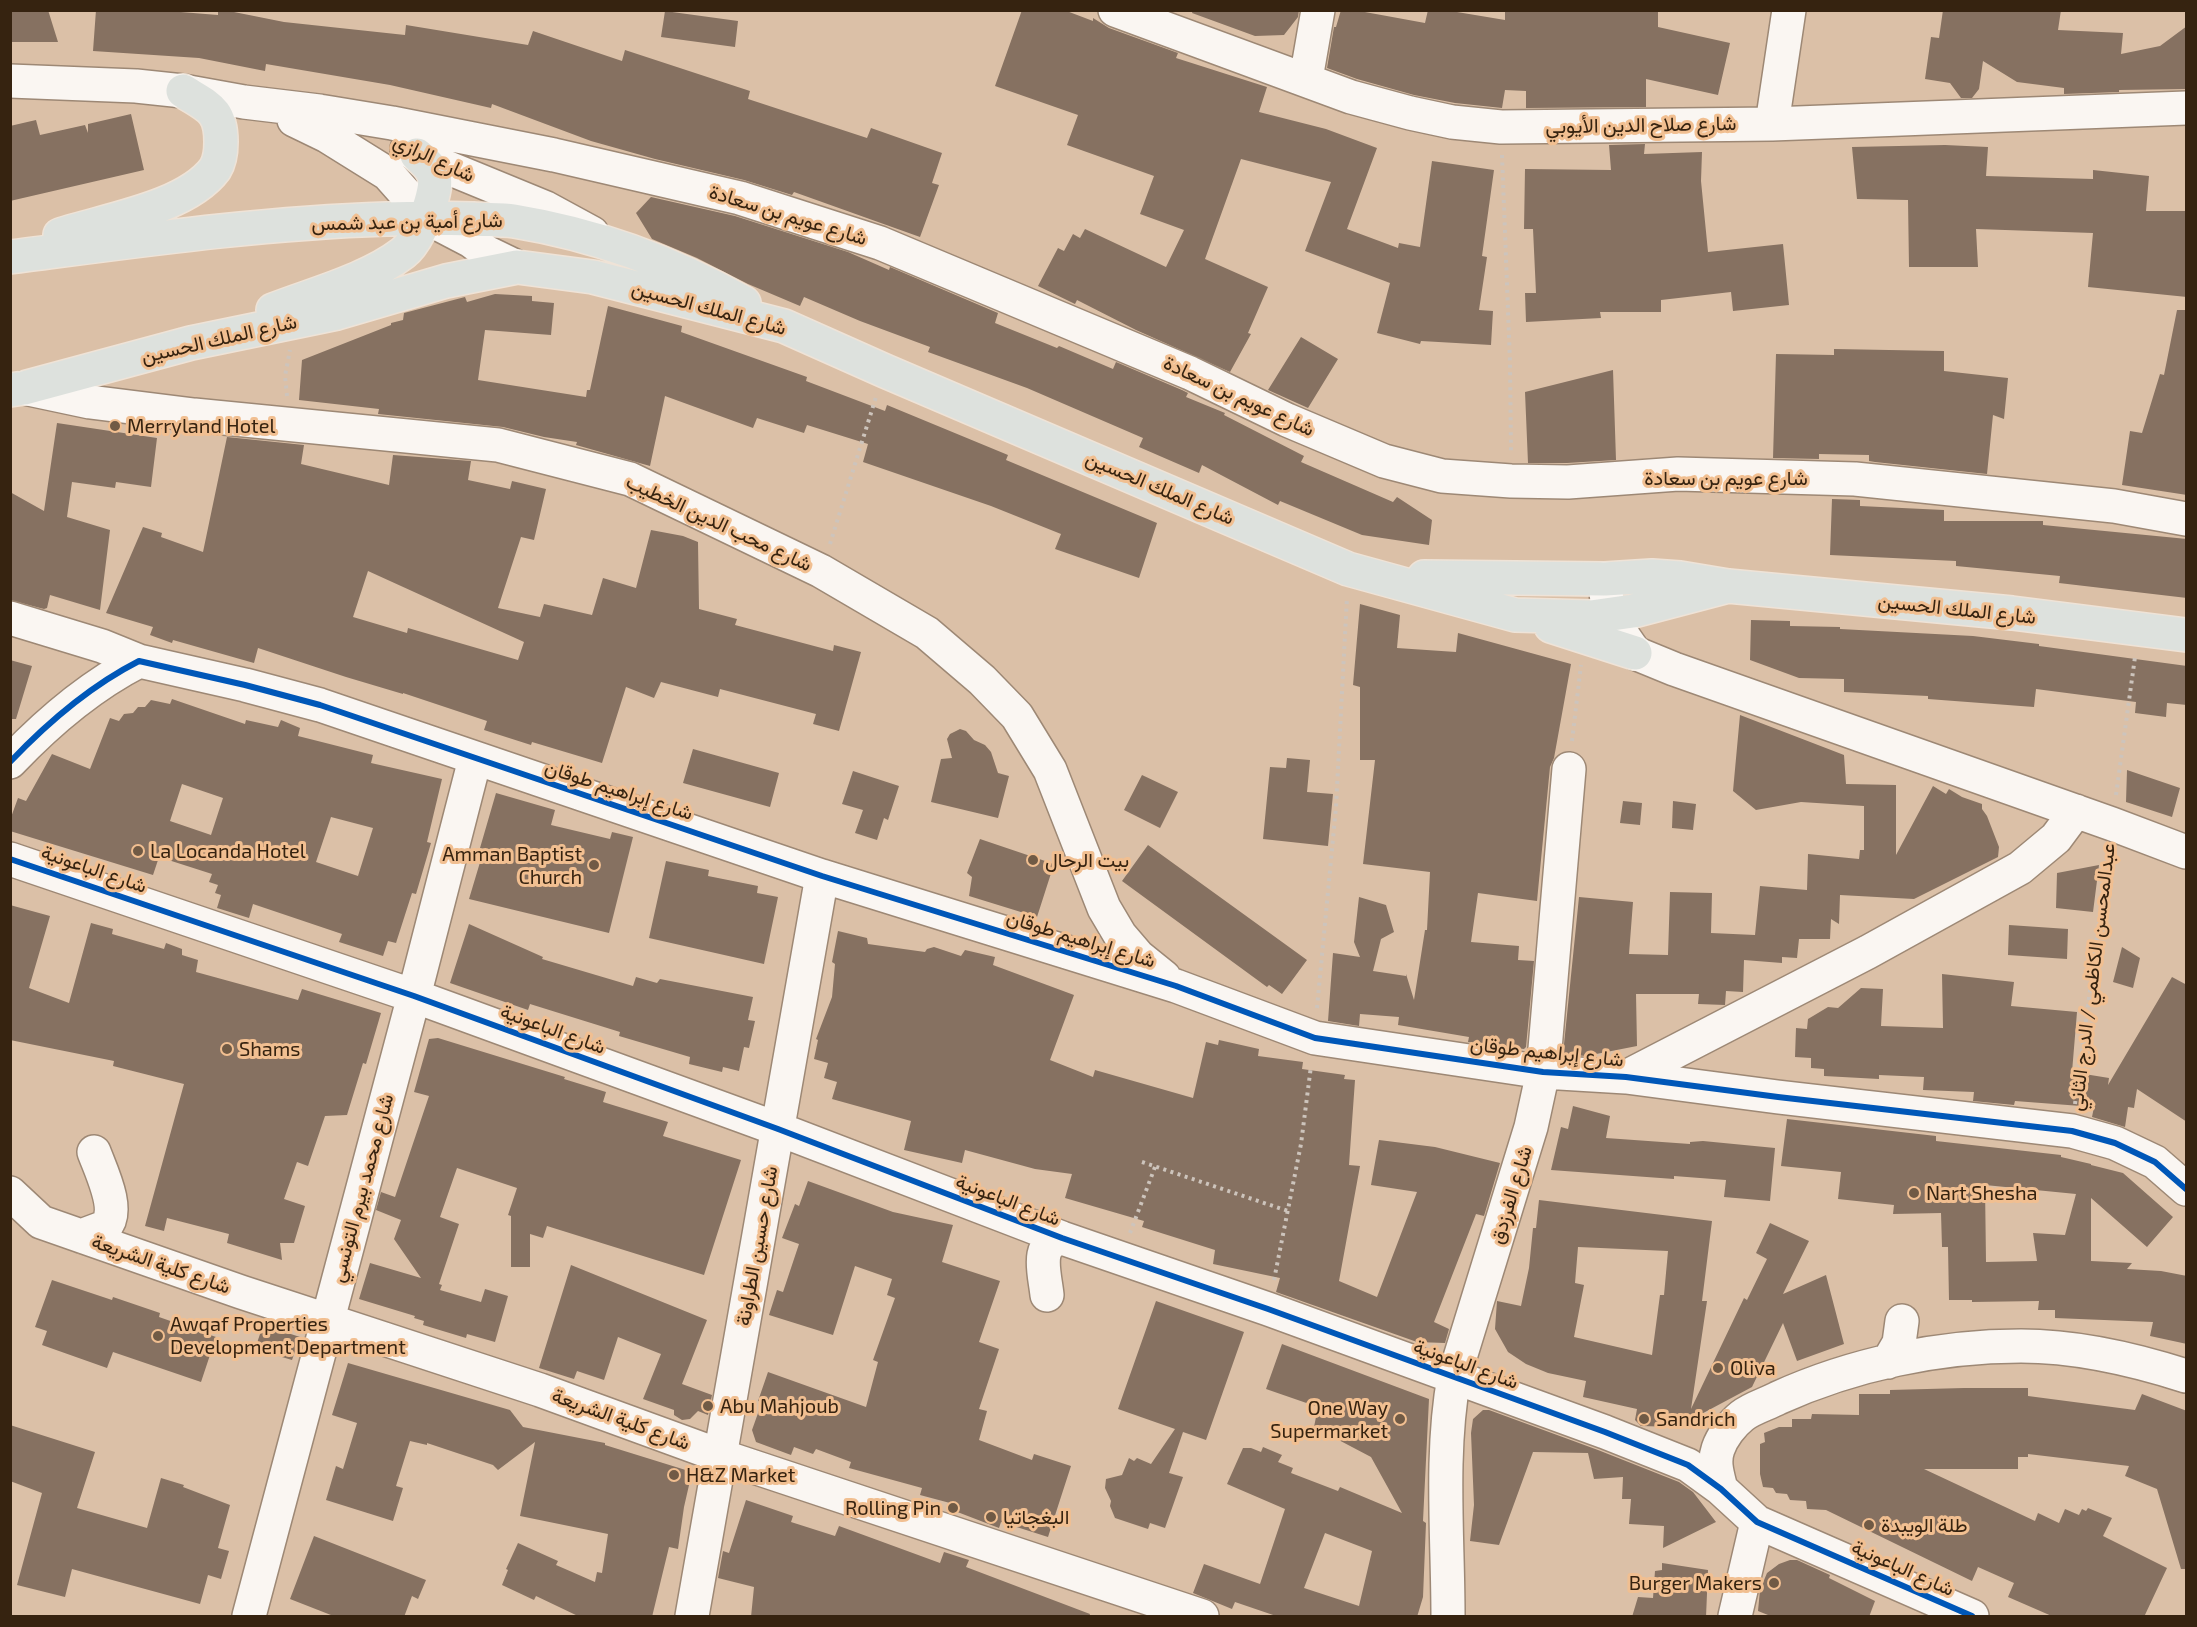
<!DOCTYPE html>
<meta charset="utf-8">
<style>
body{margin:0}
#map{position:relative;width:2197px;height:1627px;overflow:hidden;background:#dbc0a7;font-family:"Exo 2",sans-serif}
canvas{display:block}
.frame{position:absolute;inset:0;border:12px solid #362310;pointer-events:none}
</style>
<div id="map">
<canvas width="2197" height="1627"></canvas>
<div class="frame"></div>
</div>
<script>
const ctx = document.querySelector('canvas').getContext('2d');
ctx.lineJoin = 'round';
function fillPath(path, color) { ctx.fillStyle = color; ctx.fill(path, 'evenodd'); }
function stroke(path, color, width, dash) { ctx.strokeStyle = color; ctx.lineWidth = width; ctx.lineCap = dash ? 'butt' : 'round'; ctx.setLineDash(dash || []); ctx.stroke(path); }
function drawText(font, color, halo, rows, align = 'center') {
  ctx.font = font + ' "Exo 2",Vazirmatn,sans-serif'; ctx.lineWidth = 6; ctx.setLineDash([]); ctx.textBaseline = 'middle'; ctx.strokeStyle = halo; ctx.fillStyle = color; for (const [text, x, y, turn = 0] of rows) {
    ctx.save(); ctx.translate(x, y); ctx.rotate((+turn || 0) * Math.PI / 180); ctx.textAlign = isNaN(turn) ? turn : align; if (halo) ctx.strokeText(text, 0, 0); ctx.fillText(text, 0, 0); ctx.restore();
  }
}
fillPath(new Path2D(`
 M10,10h38l10,32h-48z
 M96,10h60l62,5v-5h6l60,12 121,13 1,-10 122,20 5,-14 89,30 3,-11 125,41 -2,8 119,39 4,-10 71,25 -10,30 7,2 -19,52 -126,-45 -2,3 -48,-15 -89,-21 -64,-18 -99,-37 -1,4 -101,-23 -124,-21 -1,7 -66,-13 -106,-7z
 M1022,10h42l29,11v-3l16,10 69,25 -2,5 91,29 -8,25 67,17 51,19 -30,81 51,19 1,-5 21,4 12,-86 62,9 -12,86 5,1 -8,53 14,1 -2,34 -70,-4 -1,3 -43,-11 13,-50 -85,-32 26,-69 -90,-23 -36,100 63,28 -20,46 3,1 -21,38 -94,-42 -59,-30 -2,4 -37,-18 20,-38 6,3 9,-17 7,4 5,-9 81,38 18,-37 -44,-16 14,-38 -87,-31 11,-30 -83,-29z
 M1193,10h106l-1,7 -14,18 -29,1 -63,-23z
 M1341,10h13l71,13 3,-13h17l60,10v-10h153v17l72,16 -12,52 -72,-16v28l-120,1v-17l-21,-1 -3,18 -47,-5 -41,-8 -57,-16 -30,-11 7,-41h2z
 M1943,10h118l-3,20 65,3 -2,21 39,-8 27,-20v63l-68,1v2l-55,2v-6l-47,-6 -34,-21 -4,28 -7,9h-11l-11,-15 -25,-4 6,-42 8,1z
 M665,11l73,10 -3,26 -74,-10z
 M131,114l13,56 -134,31v-75l26,-6 4,15 45,-10 3,8v-9z
 M1645,144l-1,10 58,-2 -1,29 7,71 75,-8 6,61 -56,6 -2,-19 -70,8v12h-61l1,6 -75,4 -1,-29h11l-3,-64h-9l1,-60 86,1 -2,-25z
 M1945,145l43,2 -2,29 107,3v-9l56,6 -3,35h41v86l-99,-10 5,-54 -117,-4 2,38h-69l-1,-67 -51,-1 -5,-52z
 M651,197l84,19 113,36 41,18 1,-3 108,46 -3,10 62,25 2,-2 54,23 3,-7 66,28 6,3 -2,4 39,16 -1,2 80,41 -3,6 92,40 4,-5 35,23 -3,25 -67,-10 -82,-34 -2,4 -76,-40 -3,8 -60,-26 4,-9 -116,-50 -99,-36 2,-5 -70,-26 -56,-24 -4,9 -52,-22 -51,-26 -45,-19 -16,-26z
 M495,294l37,2v5l22,2 -3,32 -66,-5 -7,50 108,17 1,-7h3l18,-84 74,20 -1,6 126,45 -1,4 79,30 2,-6 121,50 -2,5 151,63 -18,55 -84,-29 6,-15 -70,-28 -128,-44 5,-18 -61,-19 -3,8 -47,-15 -4,10 -88,-32 -15,70 -74,-21 1,-3 -33,-5 -41,-10 -125,-13 1,-5 -80,-9 3,-40 89,-35v-2l12,-3 1,-7 61,-16 2,5z
 M2177,310h10v185l-65,-10 8,-54 12,2 18,-59 4,1z
 M1301,337l37,22 -30,49 -40,-18z
 M1834,349l110,2v20l64,7 -4,41 -11,-4 -6,59 -112,-12 -6,-1v-6l-50,-1v5l-46,-1 3,-104 58,1z
 M1613,370l3,90 -49,3h-39l-3,-71z
 M57,423l100,15 -6,49 -35,-5 -1,6 -43,-6 -5,35 43,13 -10,80 -50,-15 -3,13 -3,1 -34,-9v-108l34,19z
 M227,437l77,8 -3,19 88,21 4,-30 78,6 -3,19 42,9 2,-8 34,8 -12,51 -13,-3 -23,71 42,9 4,-13 48,11 11,-37 33,10 15,-58 32,6 15,6 1,67 38,10 -2,6 98,26 1,-6 27,7 -22,79 -26,-7 3,-10 -96,-25 -2,8 -57,-15 -7,16 -28,-11 -24,76 -70,-21 -1,3 -47,-15 3,-9 -84,-28v1l-57,-17 -88,-29 -4,15 -81,-23 -1,3 -22,-8 3,-8 -47,-14 37,-86 19,6 -1,4 42,15zM368,571l156,71 -6,18 -110,-32 -1,5 -54,-16z
 M1832,499l28,1v6l84,4v11h99v4l144,14v59l-128,-15 1,-7 -104,-10v-5l-126,-6z
 M1360,604l40,11 -3,33 59,4 2,-19 113,31 -17,94 -4,9 -13,134 -59,-8 -7,49 48,4 -1,14 16,1 -8,86 -2,2 -56,-7 1,-5 -71,-12 1,-8 -39,-3 -1,12 -31,-5 5,-68 27,4 -6,-15 5,-45 27,8 8,27 -13,7 -8,32 33,5v-2l8,26 11,-70h2l3,-58 -67,-8 12,-104h-15v-73l-7,-2z
 M1751,620l39,1v5l50,1v2l133,7 66,8v2l148,20v39l-20,-2 -1,14 -31,-4 1,-11 -100,-13 -2,18 -106,-8v-3l-84,-4v-13l-45,-1 -49,-18z
 M10,660l22,6 -16,53h-6z
 M172,699l73,25 1,-4 32,7 3,-7 19,8 -2,8 75,19 -2,8 71,16 -15,63 4,1 -15,51 -4,-1 -16,50 -8,-2 -5,15 -44,-14 3,-8 -89,-30 -4,14 -32,-10 4,-13 -6,-2 3,-8 -9,-3 3,-8 -53,-17 -6,18 -143,-44v-11l8,-22 8,3 26,-47 38,15 20,-51 9,3 5,-7 9,-1 5,-6h7l6,-7 19,4zM182,784l41,14 -12,37 -41,-14zM331,817l42,11 -15,48 -42,-14z
 M1740,715l104,40 2,29 50,1v70l37,-69 13,8 3,-5 13,8 20,7v5l5,7 12,31 -1,10 -84,42 -74,-4 -1,29 -8,-5 -1,20h-31l-2,19 -15,-1v6l-38,-3 -1,32 -17,-1 -1,14 -27,-1 1,-10h-63l1,52 -51,10 -23,-2 16,-157 54,5 -4,52 39,1 2,-63 42,1 -1,40 44,2 5,-49 47,4 1,-36 51,5 1,-9h4v-44l-63,-4 -45,8 -23,-19z
 M960,729l6,2 8,9 11,5 6,7 7,21 11,3 -11,42 -67,-16 10,-43 11,-1 -5,-19 3,-5z
 M693,749l86,24 -9,34 -87,-24z
 M1287,758l23,2 -3,32 26,2 -5,52 -65,-7 7,-72 16,1z
 M2127,770l53,18 -8,29 -46,-15z
 M853,771l46,15 -11,34 -4,-2 -7,22 -22,-7 8,-23 -21,-6z
 M1142,775l36,17 -18,36 -36,-18z
 M496,793l59,17 -4,15 59,14 2,-7 21,5 -24,96 -140,-34 15,-50 -4,-1z
 M1623,801l19,2 -2,22 -20,-2z
 M1673,801l23,3 -3,26 -21,-2z
 M980,839l74,25 -17,53 -68,-21 3,-19 -5,-4z
 M1148,845l159,115 -25,34 -13,-9 -2,2 -145,-106z
 M666,861l43,9 -1,6 50,10 -1,7 21,4 -14,67 -115,-26z
 M2099,865l-6,47 -37,-4 1,-35z
 M10,905l40,11 -21,72 40,15 22,-80 22,6 -1,5 52,15 2,-6 16,6v6l16,5 -2,12 102,28 4,-11 79,24 -15,51 -3,-1 -16,52 -22,1 -17,50 -11,-4 -13,37 21,7 -11,37h-14l2,17 -55,-17 2,-9 -62,-16 -3,13 -19,-5 39,-142 -71,-18 1,-5 -104,-21z
 M469,924l74,33 -1,2 91,27 3,-9 21,6 3,-4 93,18 -5,23 7,1 -6,27 -5,-1 -5,24 -16,-4 -1,5 -33,-8 1,-7 -71,-21 1,-4 -90,-28 -2,6 -78,-27z
 M2009,925l59,4 -1,30 -59,-4z
 M838,931l29,7 1,6 57,8 2,-3 7,-2 27,9 4,-6 30,7 -2,8 81,30 -24,65 43,17 2,-7 98,28 13,-56 12,3 1,-5 40,9 -1,7 45,6 -1,7 43,6 -1,4 11,1 -6,85 11,1 -21,115 38,16 40,-105 -46,-7 8,-45 56,7 65,16 -16,53 -8,-2 -42,108 15,7 -4,14 -28,-1 -141,-50 4,-14 -67,-14 2,-14 -73,-23 2,-6 -79,-23 7,-24 -37,-5 -70,-19 -3,13 -58,-13 7,-29 -79,-22 5,-17 -13,-4 4,-15 -14,-4 4,-19 -2,-1 16,-42 3,-33 -3,-2z
 M2122,947l18,11 -7,30 -20,-6z
 M1942,974l72,8 -3,24 66,6 -5,60 37,6 -1,7 64,-108 15,8v137l-50,-33 -3,19 -6,-1 -3,20 -33,-10 2,-10 -79,-6 -1,4 -41,-4 1,-9 -51,-2 1,-13 -45,-2v4l-55,-3v-7l-13,-1v-10l-16,-1 1,-29 11,1 1,-10 20,-12 10,1 23,-20 22,1 -2,37 62,2z
 M438,1038l127,39 -1,2 42,13 -3,10 65,20 -5,14 78,24 -37,115 -157,-49 -4,12 -13,-4v33h-19v-51l-3,-1 9,-27 -60,-20 -17,49 19,7 -20,60 3,1 -2,5 41,12 4,-13 23,7 -13,46 -28,-8 -1,4 -43,-13 1,-4 -10,-3 1,-2 -56,-17 11,-36 51,15 -27,-39 7,-19 -25,-10 5,-18 14,5 34,-101 -15,-4 15,-53z
 M1573,1106l37,10 -4,22 84,6v-2l13,-1 72,7 -5,53 -46,-4 2,-17 -52,-4v3l-123,-9 10,-43 7,2z
 M1787,1119l149,17v5l125,14v2l30,7v1l32,8 50,44 -26,30 -56,-49v63l41,2 -5,6 34,2 26,5v68l-37,-8 3,-14 -98,-4v-8h-17l1,-9 -67,1v-2h-23l-1,-53h-6l-1,-34 -48,1 1,-9 -56,-6 3,-27 -60,-6zM1985,1185l91,9 -11,41 -32,-2 4,28 -51,1z
 M808,1181l85,31 60,13 -11,37 58,19 -21,61 20,7 -20,60 8,2 -8,29 53,20 2,-6 37,12 -23,71 -47,-15 -2,6 -52,-20 3,-5 -30,-8 2,-7 -73,-20 2,-6 -35,-13 -3,5 -19,-7 -3,8 -35,-13 -4,-12 10,-28 -4,-1 10,-29 98,35 12,-45 -5,-2 22,-62 -8,-3 5,-16 -37,-13 -22,69 -64,-20 8,-25 6,2 16,-48 -17,-6 13,-34 4,2z
 M1539,1200l173,21 -10,80h5l-16,108 53,-111 3,2 20,-41 -11,-6 14,-30 39,18 -26,53 43,-19 18,69 -47,17 -14,-38 -31,64 -75,40 -36,-1 -6,-6 2,-11 -54,-12 3,-16 -38,-8 -22,-9 -18,-12 -13,-23 2,-28 24,5 8,-38 4,-40h3zM1578,1247l90,4 -4,44h-4l-8,60 -78,-18 10,-52 -9,-2z
 M571,1265l136,55 -25,64 30,11 -4,20 -10,-4 -8,8 -8,1 -8,-5v-5l-31,-11 18,-45 -43,-17 -14,43 -27,-9 -3,8 -35,-11z
 M52,1280l60,20 1,-3 47,16 -1,4 57,20 -15,45 -88,-30 -6,16 -65,-23 5,-14 -12,-4z
 M1156,1301l88,31 -38,108 -23,-8 -14,41 14,4 -18,51 -15,-5 -2,6 -33,-11 -5,-12 1,-5 -6,-13 1,-9 16,-4 7,-17 5,3 3,-3 14,6 24,-35 -57,-20z
 M263,1325l37,12 -8,23 -37,-11z
 M1282,1344l147,55 -6,122 3,2 -3,74 -6,20h-138l-44,-15 -3,7 -39,-16 11,-29 56,20 25,-75 -58,-25 16,-36h8l10,4 2,-5 19,8 -4,7 15,6 -2,5 47,18 2,-4 62,26 -31,-56 -57,-30 4,-20 -52,-18zM1325,1533l47,18 -13,55 -55,-18z
 M348,1363l162,47 13,17 82,16v2l87,27 -8,35 -6,42 -9,-2 -17,70h-72l-44,-21 -2,4 -32,-15 6,-15 -2,-1 12,-26 40,18 -2,4 39,17 2,-10 5,1 6,-39 -88,-18 15,-74 -37,28 -5,-5 -66,-22v2l-17,-4 -14,45 7,2 -10,33 -67,-21 10,-34 7,3 14,-46 -25,-8z
 M1964,1388h64v8l107,14 7,-16 45,17v158h-6l-24,-80 -32,-13 4,-10 -101,-12v3h-10v12h-94l111,52 3,-8 21,10 6,-14 14,6 3,-6 4,2 2,-3 24,10 -9,18 64,32 -23,49h-90l-46,-20 6,-14 -36,-16 -6,14 -146,-71 -19,-1 -1,-8 -16,-1 -3,-6 -11,-1 -3,-5 -10,-1 -3,-13v-30l5,-2 -1,-9 15,-6h13v-8h19l1,-5 47,1v-21h31v-4z
 M1483,1410h6l109,40 81,32 14,10 23,30 -53,26 1,-22 -35,-2 2,-25h-9l1,-22 -29,2 -6,-26 -55,-1 -34,93 -29,-4 4,-36 -3,-72 2,-14z
 M10,1425l85,27 -18,56 70,20 14,-50 23,7 -1,2 47,18 -12,43 11,3 -8,28 -13,-4 -8,29 -128,-35 -7,28 -48,-12 25,-92 -32,-12z
 M746,1500l47,16 -2,6 44,14 4,-10 101,37 4,-11 25,8 -3,7 124,47 -1,3h-338l3,-30 -36,-9 5,-27 6,2z
 M314,1536l112,44 -8,19 -6,-3 -8,21h-68l-46,-18z
 M1790,1560h7l33,15 -1,3 46,23 -6,16h-96l-15,-6 2,-21 7,-17 12,-9z
 M1662,1563l46,7 -2,47h-74l6,-20 15,1 2,-27 7,-1z`), '#867161');
const minor = new Path2D(`
 M1115,10l236,87 59,16 42,9 49,5 271,-3 414,-16
 M1306,79l12,-69
 M10,81l126,5 47,5 61,11 75,9 20,7
 M319,111l73,12 162,32 186,43 140,45 310,130 97,47 97,41 58,15 69,5 57,1 110,-8 177,5 259,27 72,13
 M294,120l33,16 61,38 39,44 44,23 15,11 31,15
 M1772,124l17,-114
 M407,149l10,6 129,53 46,25
 M24,388l66,14 104,13 304,30 132,34 191,92 106,62 55,47 35,36 33,54 54,138 16,27 18,21 26,21
 M1605,579l3,35 27,39 39,16 438,155 74,28
 M10,618l92,28 37,15
 M10,762c38,-40 80,-76 129,-101l106,24 75,20 502,171 354,110 139,52 228,34 83,5 152,20 294,34 43,12 40,19 31,27
 M10,859l404,137 364,133 284,109 206,71 337,123 83,33 33,24 36,33 215,94
 M1626,1077l242,-125 152,-84 36,-30 20,-27
 M10,1193l31,29 200,70 299,98 181,66 481,160
 M81,1236l24,-9c16,-16 -4,-56 -11,-75
 M1047,1295c-2,-21 -13,-52 15,-57
 M1888,1362l11,-19 3,-22
 M1721,1489c-3,-13 -8,-26 -3,-40 4,-12 14,-25 24,-33 10,-8 25,-12 36,-18 75,-34 161,-52 243,-52 57,0 112,13 165,30
 M249,1616l165,-620 61,-237
 M692,1616l130,-740
 M1448,1616c0,-79 -8,-161 6,-239l77,-250 12,-55 26,-303
 M1735,1616l22,-94`);
const major = new Path2D(`
 M60,235c46,-15 126,-27 155,-66 5,-8 6,-18 6,-27 0,-33 -13,-35 -38,-51
 M10,257c125,-16 250,-34 376,-38 29,-1 58,-1 87,0 13,1 27,0 41,2 80,13 159,42 230,82
 M273,310c41,-16 95,-30 130,-57 12,-9 24,-36 28,-51 7,-25 5,-31 -14,-47
 M10,390l14,-2 167,-45 146,-30 109,-32 71,-14 76,10 191,49 101,45 463,198 167,46 76,2 42,-6 95,-25
 M1424,577l181,2 47,-3 28,2 48,8 284,27 174,22
 M1551,626l84,27`);
stroke(minor, '#9d8875', 36);
stroke(major, '#efe3d7', 36);
stroke(new Path2D(`
 M1502,155l8,207 1,91
 M287,396l-2,-20 5,-26
 M830,544l46,-147
 M1572,741l9,-76
 M2116,795l19,-138
 M1317,1008l19,-201 11,-210
 M2075,1104l33,-251
 M1142,1162l146,49
 M1130,1233l25,-66
 M1274,1280l27,-136 10,-78`), '#cdc4bc', 4, [3, 4.5]);
stroke(minor, '#faf6f2', 33);
stroke(major, '#dde1dd', 33);
stroke(new Path2D(`
 M10,762c38,-40 80,-76 129,-101l106,24 75,20 502,171 354,110 139,52 228,34 83,5 152,20 294,34 43,12 40,19 31,27
 M10,859l404,137 364,133 284,109 206,71 337,123 83,33 33,24 36,33 215,94`), '#0057b8', 6);
for (const [x, y, r, color] of [
 [115,426,6,"#705a45"],
 [138,851,6,"#705a45"],
 [1033,860,6,"#705a45"],
 [594,865,6,"#705a45"],
 [227,1049,6,"#705a45"],
 [1914,1193,6,"#705a45"],
 [158,1336,6,"#705a45"],
 [1718,1368,6,"#705a45"],
 [708,1406,6,"#705a45"],
 [1400,1419,6,"#705a45"],
 [1644,1419,6,"#705a45"],
 [674,1475,6,"#705a45"],
 [953,1508,6,"#705a45"],
 [991,1517,6,"#705a45"],
 [1869,1525,6,"#705a45"],
 [1774,1583,6,"#705a45"]
]) { const dot = new Path2D(); dot.arc(x, y, r, 0, 2 * Math.PI); ctx.fillStyle = color; ctx.fill(dot); stroke(dot, '#f1bf91', 2); }
drawText('20px', '#362310', '#f1bf91', [
 ["شارع صلاح الدين الأيوبي",1641,125,-1],
 ["شارع الرازي",434,158,25],
 ["شارع عويم بن سعادة",788,215,17],
 ["شارع أمية بن عبد شمس",407,222,-1],
 ["شارع الملك الحسين",709,308,15],
 ["شارع الملك الحسين",219,339,-13],
 ["شارع عويم بن سعادة",1239,396,25],
 ["شارع عويم بن سعادة",1726,478],
 ["شارع الملك الحسين",1160,488,23],
 ["شارع محب الدين الخطيب",719,523,25],
 ["شارع الملك الحسين",1957,609,6],
 ["شارع إبراهيم طوقان",619,790,18],
 ["شارع الباعونية",94,869,19],
 ["شارع إبراهيم طوقان",1081,939,17],
 ["عبدالمحسن الكاظمي / الدرج الثاني",2092,977,-83],
 ["شارع الباعونية",553,1029,20],
 ["شارع إبراهيم طوقان",1547,1052,6],
 ["شارع محمد بيرم التونسي",362,1188,-75],
 ["شارع الفرزدق",1511,1195,-73],
 ["شارع الباعونية",1008,1200,21],
 ["شارع حسين الطراونة",757,1246,-80],
 ["شارع كلية الشريعة",161,1264,19],
 ["شارع الباعونية",1466,1364,20],
 ["شارع كلية الشريعة",621,1419,20],
 ["شارع الباعونية",1903,1568,24]
]);
drawText('20px', '#362310', '#f1bf91', [
 ["Merryland Hotel",127,426],
 ["La Locanda Hotel",150,851],
 ["Amman Baptist",582,854,"right"],
 ["Church",582,877,"right"],
 ["بيت الرحال",1045,860],
 ["Shams",239,1049],
 ["Nart Shesha",1926,1193],
 ["Awqaf Properties",170,1324],
 ["Development Department",170,1347],
 ["Oliva",1730,1368],
 ["Abu Mahjoub",720,1406],
 ["One Way",1388,1408,"right"],
 ["Supermarket",1388,1431,"right"],
 ["Sandrich",1656,1419],
 ["H&Z Market",686,1475],
 ["Rolling Pin",941,1508,"right"],
 ["البغجاتيا",1003,1517],
 ["طلة الويبدة",1881,1525],
 ["Burger Makers",1762,1583,"right"]
], 'left');
</script>
